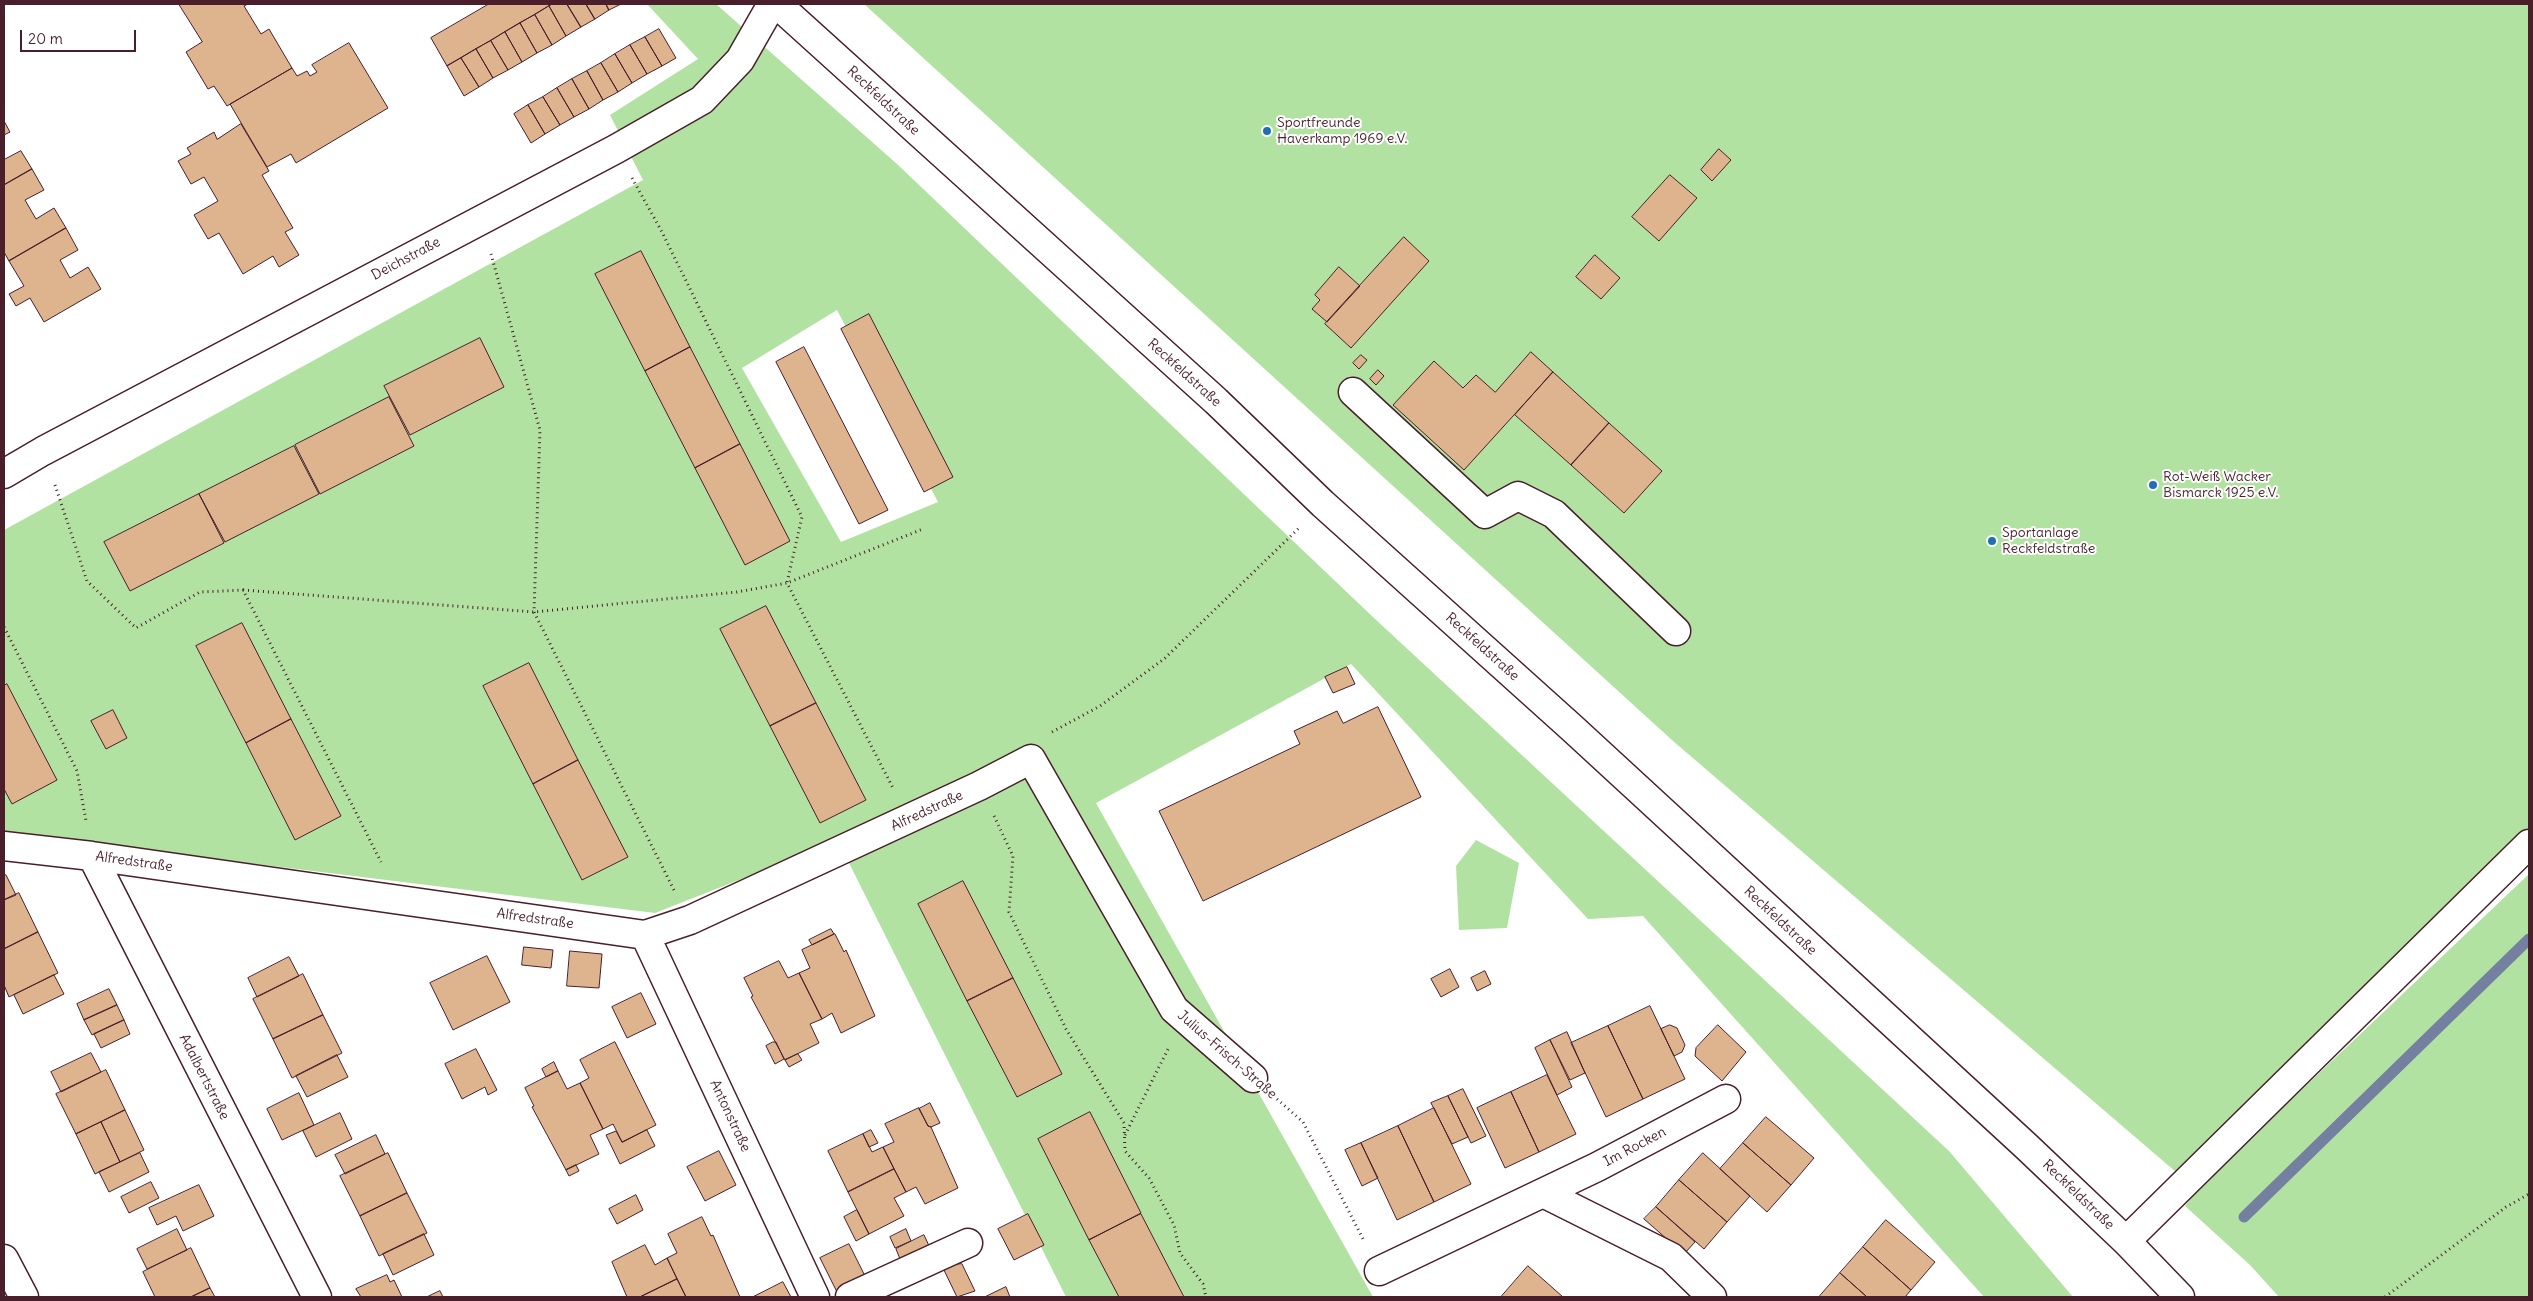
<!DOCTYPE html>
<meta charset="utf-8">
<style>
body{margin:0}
#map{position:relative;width:2533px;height:1301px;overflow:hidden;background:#fff;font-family:Delius,sans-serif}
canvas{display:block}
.frame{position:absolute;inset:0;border:5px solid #4a1f2b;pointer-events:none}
.scale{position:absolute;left:20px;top:30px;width:116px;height:22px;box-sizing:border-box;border:2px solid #4a1f2b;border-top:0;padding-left:6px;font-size:15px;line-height:18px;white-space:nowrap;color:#4a1f2b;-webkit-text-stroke:4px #fff;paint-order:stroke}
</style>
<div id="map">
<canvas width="2533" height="1301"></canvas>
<div class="frame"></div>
<div class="scale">20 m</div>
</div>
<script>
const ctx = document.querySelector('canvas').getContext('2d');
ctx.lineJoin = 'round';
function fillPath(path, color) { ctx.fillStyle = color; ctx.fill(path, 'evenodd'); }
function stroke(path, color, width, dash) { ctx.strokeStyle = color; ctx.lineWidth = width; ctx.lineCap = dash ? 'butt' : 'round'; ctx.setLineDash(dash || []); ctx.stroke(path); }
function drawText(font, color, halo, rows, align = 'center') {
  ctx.font = font + ' Delius,sans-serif'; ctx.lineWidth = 4; ctx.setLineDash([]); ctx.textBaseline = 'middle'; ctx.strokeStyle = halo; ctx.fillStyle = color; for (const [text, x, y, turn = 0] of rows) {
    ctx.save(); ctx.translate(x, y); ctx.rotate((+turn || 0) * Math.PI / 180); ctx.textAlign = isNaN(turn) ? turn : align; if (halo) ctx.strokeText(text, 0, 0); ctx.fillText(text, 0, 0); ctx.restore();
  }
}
fillPath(new Path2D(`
 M647,4h69l181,160 477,454 575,533 124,146h-89l-341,-381 -55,3 -237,-255 -255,139 277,494h-307l-228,-456 -183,72 -651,-80v-303l639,-350 -33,-65 88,-56zM837,310l101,192 -97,40 -99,-174z
 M864,4h1665v852l-313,315 313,-297v423h-250l-29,-32 -65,-59 12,-16 -524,-449z
 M1476,840l43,23 -12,65 -48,2 -3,-64z`), '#b2e2a1');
stroke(new Path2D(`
 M2244,1217l285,-278`), '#74809f', 11);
const building = new Path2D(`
 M179,4h69l-4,2 17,28 8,-5 23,39 -65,38 -13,-20 -6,3 -22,-37 16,-10z
 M489,4h63l-105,62 -16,-28z
 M552,4h15l14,23 -15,9 -17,-30z
 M567,4h19l9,15 -14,8z
 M586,4h20l3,6 -14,9z
 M606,4h15l-12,6z
 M549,6l17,30 -14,9 -17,-30z
 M535,15l17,30 -15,8 -17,-30z
 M520,23l17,30 -15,9 -17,-30z
 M659,29l17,29 -14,8 -17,-29z
 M505,32l17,30 -14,8 -17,-29z
 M645,37l17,29 -15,8 -17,-29z
 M491,41l17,29 -15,8 -17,-29z
 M349,43l39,65 -92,55 -5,-9 -24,13 -37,-63 62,-36 5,8 10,-5 3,5 7,-4 -5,-7z
 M630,45l17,29 -15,9 -17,-29z
 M476,49l17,29 -14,9 -18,-29z
 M615,54l17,29 -14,9 -17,-29z
 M461,58l18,29 -15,9 -17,-30z
 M601,63l17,29 -15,8 -16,-29z
 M587,71l16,29 -14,9 -17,-30z
 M572,79l17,30 -15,8 -17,-29z
 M557,88l17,29 -14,8 -17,-28z
 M543,97l17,28 -15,9 -17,-29z
 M528,105l17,29 -14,9 -17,-29z
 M4,121l6,11 -6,3z
 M241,124l28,47 -7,4 31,53 -8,4 14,23 -20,12 -6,-11 -30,18 -24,-41 -11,6 -14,-24 24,-14 -14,-24 -13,7 -13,-23 13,-7 -4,-6 27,-16 3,7z
 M1719,149l12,11 -19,21 -11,-11z
 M21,151l11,18 -28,16v-25z
 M32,169l12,21 -19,10 11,19 18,-11 12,20 -57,33 -5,-9v-67z
 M1670,175l27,23 -38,43 -27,-24z
 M66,228l12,22 -18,10 10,18 18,-11 13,22 -57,33 -14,-24 -14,8 -7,-12 15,-8 -15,-25z
 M1404,237l25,24 -78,87 -26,-24z
 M641,251l49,96 -45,24 -50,-97z
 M1595,255l25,23 -19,21 -25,-22z
 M1339,267l21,19 -33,36 -15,-13 8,-9 -5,-5z
 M869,314l84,163 -29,15 -83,-163z
 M480,338l24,49 -94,48 -26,-49z
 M690,347l50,97 -45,24 -50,-97z
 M804,347l84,163 -29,14 -83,-162z
 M1531,352l22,20 -89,98 -71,-65 41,-44 29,27 13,-13 19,17z
 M1361,355l6,5 -8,9 -6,-6z
 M1378,370l6,6 -8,9 -6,-6z
 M1553,372l56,51 -38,42 -56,-50z
 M389,397l25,49 -94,48 -25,-49z
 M1609,423l53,48 -38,42 -53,-48z
 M740,444l50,97 -45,24 -50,-97z
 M294,446l25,48 -94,48 -26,-48z
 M199,494l25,49 -94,48 -26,-49z
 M766,606l50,97 -46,23 -50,-97z
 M242,623l49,96 -45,24 -50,-97z
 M529,663l49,97 -45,24 -50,-98z
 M1347,667l8,17 -22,9 -8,-16z
 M7,684l50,96 -45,24 -8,-15v-103z
 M816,703l50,97 -46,23 -50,-97z
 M1378,707l43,90 -218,104 -44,-90 141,-67 -6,-13 43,-20 6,12z
 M113,710l14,28 -21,11 -15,-28z
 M291,719l50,97 -46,24 -49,-97z
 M578,760l50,97 -46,23 -49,-96z
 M6,875l10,20 -12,5v-24z
 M963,881l50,97 -46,23 -49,-97z
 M19,893l19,39 -34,17v-49z
 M831,929l3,5 -22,11 -3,-5z
 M38,932l20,41 -49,24 -5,-12v-36z
 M835,934l9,18 2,-2 29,66 -34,17 -9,-20 -10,6 -23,-46 11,-5 -8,-18z
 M524,947l29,3 -2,18 -29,-3z
 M570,951l32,3 -3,34 -32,-2z
 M487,956l23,46 -57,28 -23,-47z
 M289,957l10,19 -42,21 -9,-19z
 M779,961l9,17 11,-5 23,46 -12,5 9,19 -34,17 -34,-63 2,-1 -9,-18z
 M1450,969l9,18 -18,10 -10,-18z
 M1485,971l6,13 -14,7 -6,-13z
 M303,974l20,41 -50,24 -20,-40z
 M54,975l10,19 -41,20 -9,-19z
 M1013,978l49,96 -45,23 -50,-96z
 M109,989l8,16 -33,15 -7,-16z
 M641,993l15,31 -29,14 -15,-31z
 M117,1005l7,15 -32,15 -8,-15z
 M1650,1006l35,73 -42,20 -35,-73z
 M323,1015l19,38 -50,25 -19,-39z
 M124,1020l6,14 -29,14 -7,-14z
 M1670,1025l7,3 8,17 -3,7 -8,4 -13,-27z
 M1718,1025l28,27 -24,29 -27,-25 1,-8z
 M1608,1026l35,73 -37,18 -35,-74z
 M1567,1032l18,41 -15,7 -20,-40z
 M1550,1040l22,47 -15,8 -22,-47z
 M615,1042l41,83 -34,17 -9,-18 -10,5 -23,-46 9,-5 -9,-18z
 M773,1042h3l8,17 -9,5 -9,-18z
 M476,1049l21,41 -9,5 -3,-8 -23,12 -17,-35z
 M91,1053l10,19 -40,20 -10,-20z
 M798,1054l4,6 -13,7 -4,-7z
 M337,1055l11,22 -41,20 -11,-21z
 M554,1062l4,9 -12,6 -4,-8z
 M106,1070l19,40 -49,24 -20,-40z
 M558,1071l9,18 13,-6 23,46 -13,6 9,19 -33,16 -34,-63 2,-1 -9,-18z
 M1547,1075l29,59 -37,18 -28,-60z
 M1463,1089l23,47 -15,7 -23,-47z
 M1511,1092l28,60 -34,16 -28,-60z
 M299,1093l15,32 -32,15 -15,-31z
 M1448,1096l20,41 -16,7 -21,-41z
 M930,1103l10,20 -9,4 -3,-1 -9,-17z
 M919,1108l9,18 3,1 27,61 -33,16 -9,-17 -10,5 -23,-45 11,-5 -9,-18z
 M1434,1108l37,76 -37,18 -36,-76z
 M125,1110l19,40 -24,12 -19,-40z
 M1090,1112l51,101 -52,27 -51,-101z
 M340,1113l12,26 -36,18 -13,-26z
 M1766,1117l48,41 -23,27 -48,-42z
 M101,1122l19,40 -25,12 -19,-40z
 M1398,1126l36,76 -37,18 -36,-77z
 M647,1130l8,16 -35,18 -14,-29 10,-4 6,11z
 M871,1130l7,13 -9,4 -6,-13z
 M863,1134l9,18 11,-5 11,22 -46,23 -20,-41z
 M376,1135l9,19 -40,20 -10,-19z
 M1361,1143l17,35 -16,8 -17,-36z
 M1743,1143l48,42 -24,27 -47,-43z
 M719,1151l17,34 -31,16 -18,-34z
 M140,1153l9,19 -40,20 -10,-20z
 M388,1153l19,40 -47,23 -20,-40z
 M1703,1153l47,43 -23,26 -48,-42z
 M576,1165l3,6 -10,5 -3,-6z
 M894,1169l12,23 -12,6 10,18 -35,18 -21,-42z
 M1679,1180l48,42 -23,27 -48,-42z
 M151,1182l8,16 -30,15 -8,-16z
 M199,1185l15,31 -31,15 -7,-15 -19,9 -8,-17z
 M407,1193l20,40 -48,23 -19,-40z
 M636,1195l7,15 -26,14 -8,-15z
 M1656,1207l39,35 -11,12 -40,-35z
 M857,1210l12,24 -13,7 -12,-24z
 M1028,1214l16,31 -30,15 -16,-31z
 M1141,1214l43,83h-65l-30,-57z
 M702,1217l9,19 2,-1 27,62h-54l-19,-39 10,-5 -9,-19z
 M1886,1220l49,42 -24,28 -48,-43z
 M177,1229l10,21 -40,19 -10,-20z
 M906,1229l5,12 -16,7 -5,-11z
 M424,1234l10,21 -41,20 -10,-21z
 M924,1235l7,15 -29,14 -6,-15z
 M849,1244l18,36 -29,14 -18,-36z
 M645,1245l10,20 12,-7 10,21 -37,18h-13l-15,-35z
 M1863,1247l48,43 -6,7h-38l-27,-24z
 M191,1248l19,40 -19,9h-36l-12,-25z
 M962,1264l13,27 -18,6 -15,-31z
 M1528,1266l35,31h-62z
 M1840,1273l27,24h-48z
 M387,1275l3,7 4,-2 8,17h-41l-5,-8z
 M677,1279l9,18h-46z
 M783,1282l8,15h-38z
 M1006,1287l4,10h-25z
 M210,1288l5,9h-24z
 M440,1291l3,6h-16z`);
fillPath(building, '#deb48f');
stroke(building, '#4a1f2b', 1);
const minor = new Path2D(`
 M777,4l439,397 107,103 249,224 454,418 100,95 54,56
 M1353,392l132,122 33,-18 36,18 122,117
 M4,474l39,-23 573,-302 86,-49 38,-40 32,-56
 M4,846l88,10 553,79 45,-15 289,-134 52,-27 143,250 79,69
 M92,856l225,441
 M645,935l170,362
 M1543,1193l128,64 41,40
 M2126,1241l403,-397
 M4,1259l20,38
 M1379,1271l218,-104 129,-68
 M850,1297l118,-54`);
stroke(minor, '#4a1f2b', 31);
stroke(new Path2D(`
 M632,178l30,54 140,285 -15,66 136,-54
 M491,254l49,176 -6,182 140,278
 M55,485l32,96 49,47 64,-36 43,-2 138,272
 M243,590l291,22 203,-20 50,-9 106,205
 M4,627l73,144 9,50
 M1052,732l48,-26 64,-47 136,-132
 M994,816l19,40 -4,56 57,117 58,94 1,28 24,27 25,47 6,28 23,31 3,13
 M1277,1099l26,23 61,119
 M1125,1135l43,-86
 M2385,1297l121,-90 23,-13`), '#4a1f2b', 3, [1, 4]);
stroke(minor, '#fff', 28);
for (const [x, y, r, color] of [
 [1267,131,5,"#1f6fb2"],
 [2153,485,5,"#1f6fb2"],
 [1992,541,5,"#1f6fb2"]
]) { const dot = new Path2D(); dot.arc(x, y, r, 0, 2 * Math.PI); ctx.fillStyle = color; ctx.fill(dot); stroke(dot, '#fff', 2); }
drawText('14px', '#4a1f2b', '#fff', [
 ["Reckfeldstraße",883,101,43],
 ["Deichstraße",406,259,-28],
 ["Reckfeldstraße",1184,373,42],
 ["Reckfeldstraße",1482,647,42],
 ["Alfredstraße",927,811,-25],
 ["Alfredstraße",134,862,8],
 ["Alfredstraße",535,919,8],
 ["Reckfeldstraße",1780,921,43],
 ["Julius-Frisch-Straße",1227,1055,41],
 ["Adalbertstraße",204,1077,63],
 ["Antonstraße",730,1116,65],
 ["Im Rocken",1635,1147,-28],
 ["Reckfeldstraße",2078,1195,44]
]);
drawText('14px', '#4a1f2b', '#fff', [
 ["Sportfreunde",1277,123],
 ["Haverkamp 1969 e.V.",1277,139],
 ["Rot-Weiß Wacker",2163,477],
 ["Bismarck 1925 e.V.",2163,493],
 ["Sportanlage",2002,533],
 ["Reckfeldstraße",2002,549]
], 'left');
</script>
